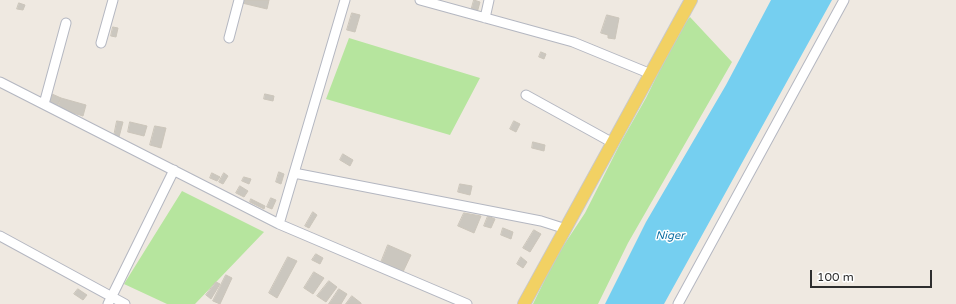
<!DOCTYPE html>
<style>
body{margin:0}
#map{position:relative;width:956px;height:304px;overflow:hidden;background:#efe9e1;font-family:"Varela Round",sans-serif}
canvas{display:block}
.scale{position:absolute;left:810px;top:270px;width:122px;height:18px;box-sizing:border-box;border:2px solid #2e2e2e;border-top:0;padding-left:5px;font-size:12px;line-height:14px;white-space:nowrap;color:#2e2e2e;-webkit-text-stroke:3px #fff;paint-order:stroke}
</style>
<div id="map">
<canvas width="956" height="304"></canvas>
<div class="scale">100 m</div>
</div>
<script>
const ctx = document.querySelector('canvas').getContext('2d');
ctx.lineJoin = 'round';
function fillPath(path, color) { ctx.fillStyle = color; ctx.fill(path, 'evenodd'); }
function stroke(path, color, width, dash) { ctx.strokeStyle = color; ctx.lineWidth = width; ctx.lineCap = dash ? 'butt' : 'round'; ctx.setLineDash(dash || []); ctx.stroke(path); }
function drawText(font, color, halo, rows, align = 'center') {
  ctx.font = font + ' "Varela Round",sans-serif'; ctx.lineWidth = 3; ctx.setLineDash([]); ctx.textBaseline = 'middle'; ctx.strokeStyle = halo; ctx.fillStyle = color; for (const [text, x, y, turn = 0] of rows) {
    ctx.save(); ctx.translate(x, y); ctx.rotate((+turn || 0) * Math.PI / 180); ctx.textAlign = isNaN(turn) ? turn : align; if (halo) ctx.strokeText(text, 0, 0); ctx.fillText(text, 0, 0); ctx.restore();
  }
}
fillPath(new Path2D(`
 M690,17l42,45 -104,181 -30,61h-65l23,-47 29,-44 36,-71 25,-44 34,-69z
 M349,38l131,40 -30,57 -124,-36z
 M182,191l82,41 -69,72h-28l-43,-20z`), '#b6e59e');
fillPath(new Path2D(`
 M771,0h61l-168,304h-59l41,-82 80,-137z`), '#75cff0');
const building = new Path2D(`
 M243,0h26l-2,9 -25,-6z
 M474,0l6,2 -3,11 -6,-2z
 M19,3l6,2 -2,5 -6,-1z
 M352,13l8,2 -5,17 -8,-2z
 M607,15l12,3 -4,21 -7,-1v-3l-7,-2z
 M113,27l5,1 -2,9 -5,-1z
 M541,52l5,2 -2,5 -5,-2z
 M52,94l9,4 -4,8 -8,-4z
 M265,94l9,2 -1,5 -9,-2z
 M61,98l25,7 -3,11 -26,-8z
 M117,121l6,1 -4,15 -5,-1z
 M514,121l6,3 -4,8 -6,-3z
 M130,122l17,4 -3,10 -16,-4z
 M155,126l11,2 -5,20 -11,-3z
 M533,142l12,3 -1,6 -12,-3z
 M343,154l10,6 -3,6 -10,-6z
 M279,172l5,2 -3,10 -5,-2z
 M212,173l8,4 -3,4 -7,-3z
 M224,173l4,3 -5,8 -4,-2z
 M244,177l7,2 -2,5 -7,-3z
 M460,184l12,2 -2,9 -12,-3z
 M240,186l8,5 -4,6 -8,-4z
 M271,198l5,2 -4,9 -5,-2z
 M251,199l14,7 -1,3 -14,-7z
 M313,212l4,3 -8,13 -4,-2z
 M464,213l17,3 -7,17 -16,-7z
 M488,216l7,3 -4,9 -7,-2z
 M503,228l10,4 -2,7 -10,-4z
 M534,230l7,4 -11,18 -7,-4z
 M388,245l23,10 -9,19 -22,-9z
 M316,254l7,4 -3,6 -8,-4z
 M288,257l9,4 -20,37 -8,-5z
 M521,257l6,5 -4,6 -6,-4z
 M314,272l10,6 -11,16 -9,-6z
 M226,275l6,3 -12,26 -7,-3z
 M329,281l8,6 -11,15 -9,-6z
 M216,282l4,2 -9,15 -5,-4z
 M78,289l9,6 -4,5 -9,-6z
 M339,289l8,5 -6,10h-12z
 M352,296l9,7v1h-15z`);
fillPath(building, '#cbc7bf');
stroke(building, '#cbc5ba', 1);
const minor = new Path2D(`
 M420,0l153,42 78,32
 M485,18l4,-18
 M229,38l10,-38
 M101,43l12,-43
 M0,82l279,142 188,80
 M526,95l87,48
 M44,104l22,-81
 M294,173l247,48 25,8
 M279,224l66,-224
 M0,236l125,68
 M108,304l66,-134
 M678,304l166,-304`);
const major = new Path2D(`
 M524,304l167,-304`);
stroke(minor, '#b4b7c1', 11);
stroke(major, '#c9c9c9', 14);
stroke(minor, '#fff', 9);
stroke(major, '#f2d163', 12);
drawText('italic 11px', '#0d6fa3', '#fff', [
 ["Niger",670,236]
]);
</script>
